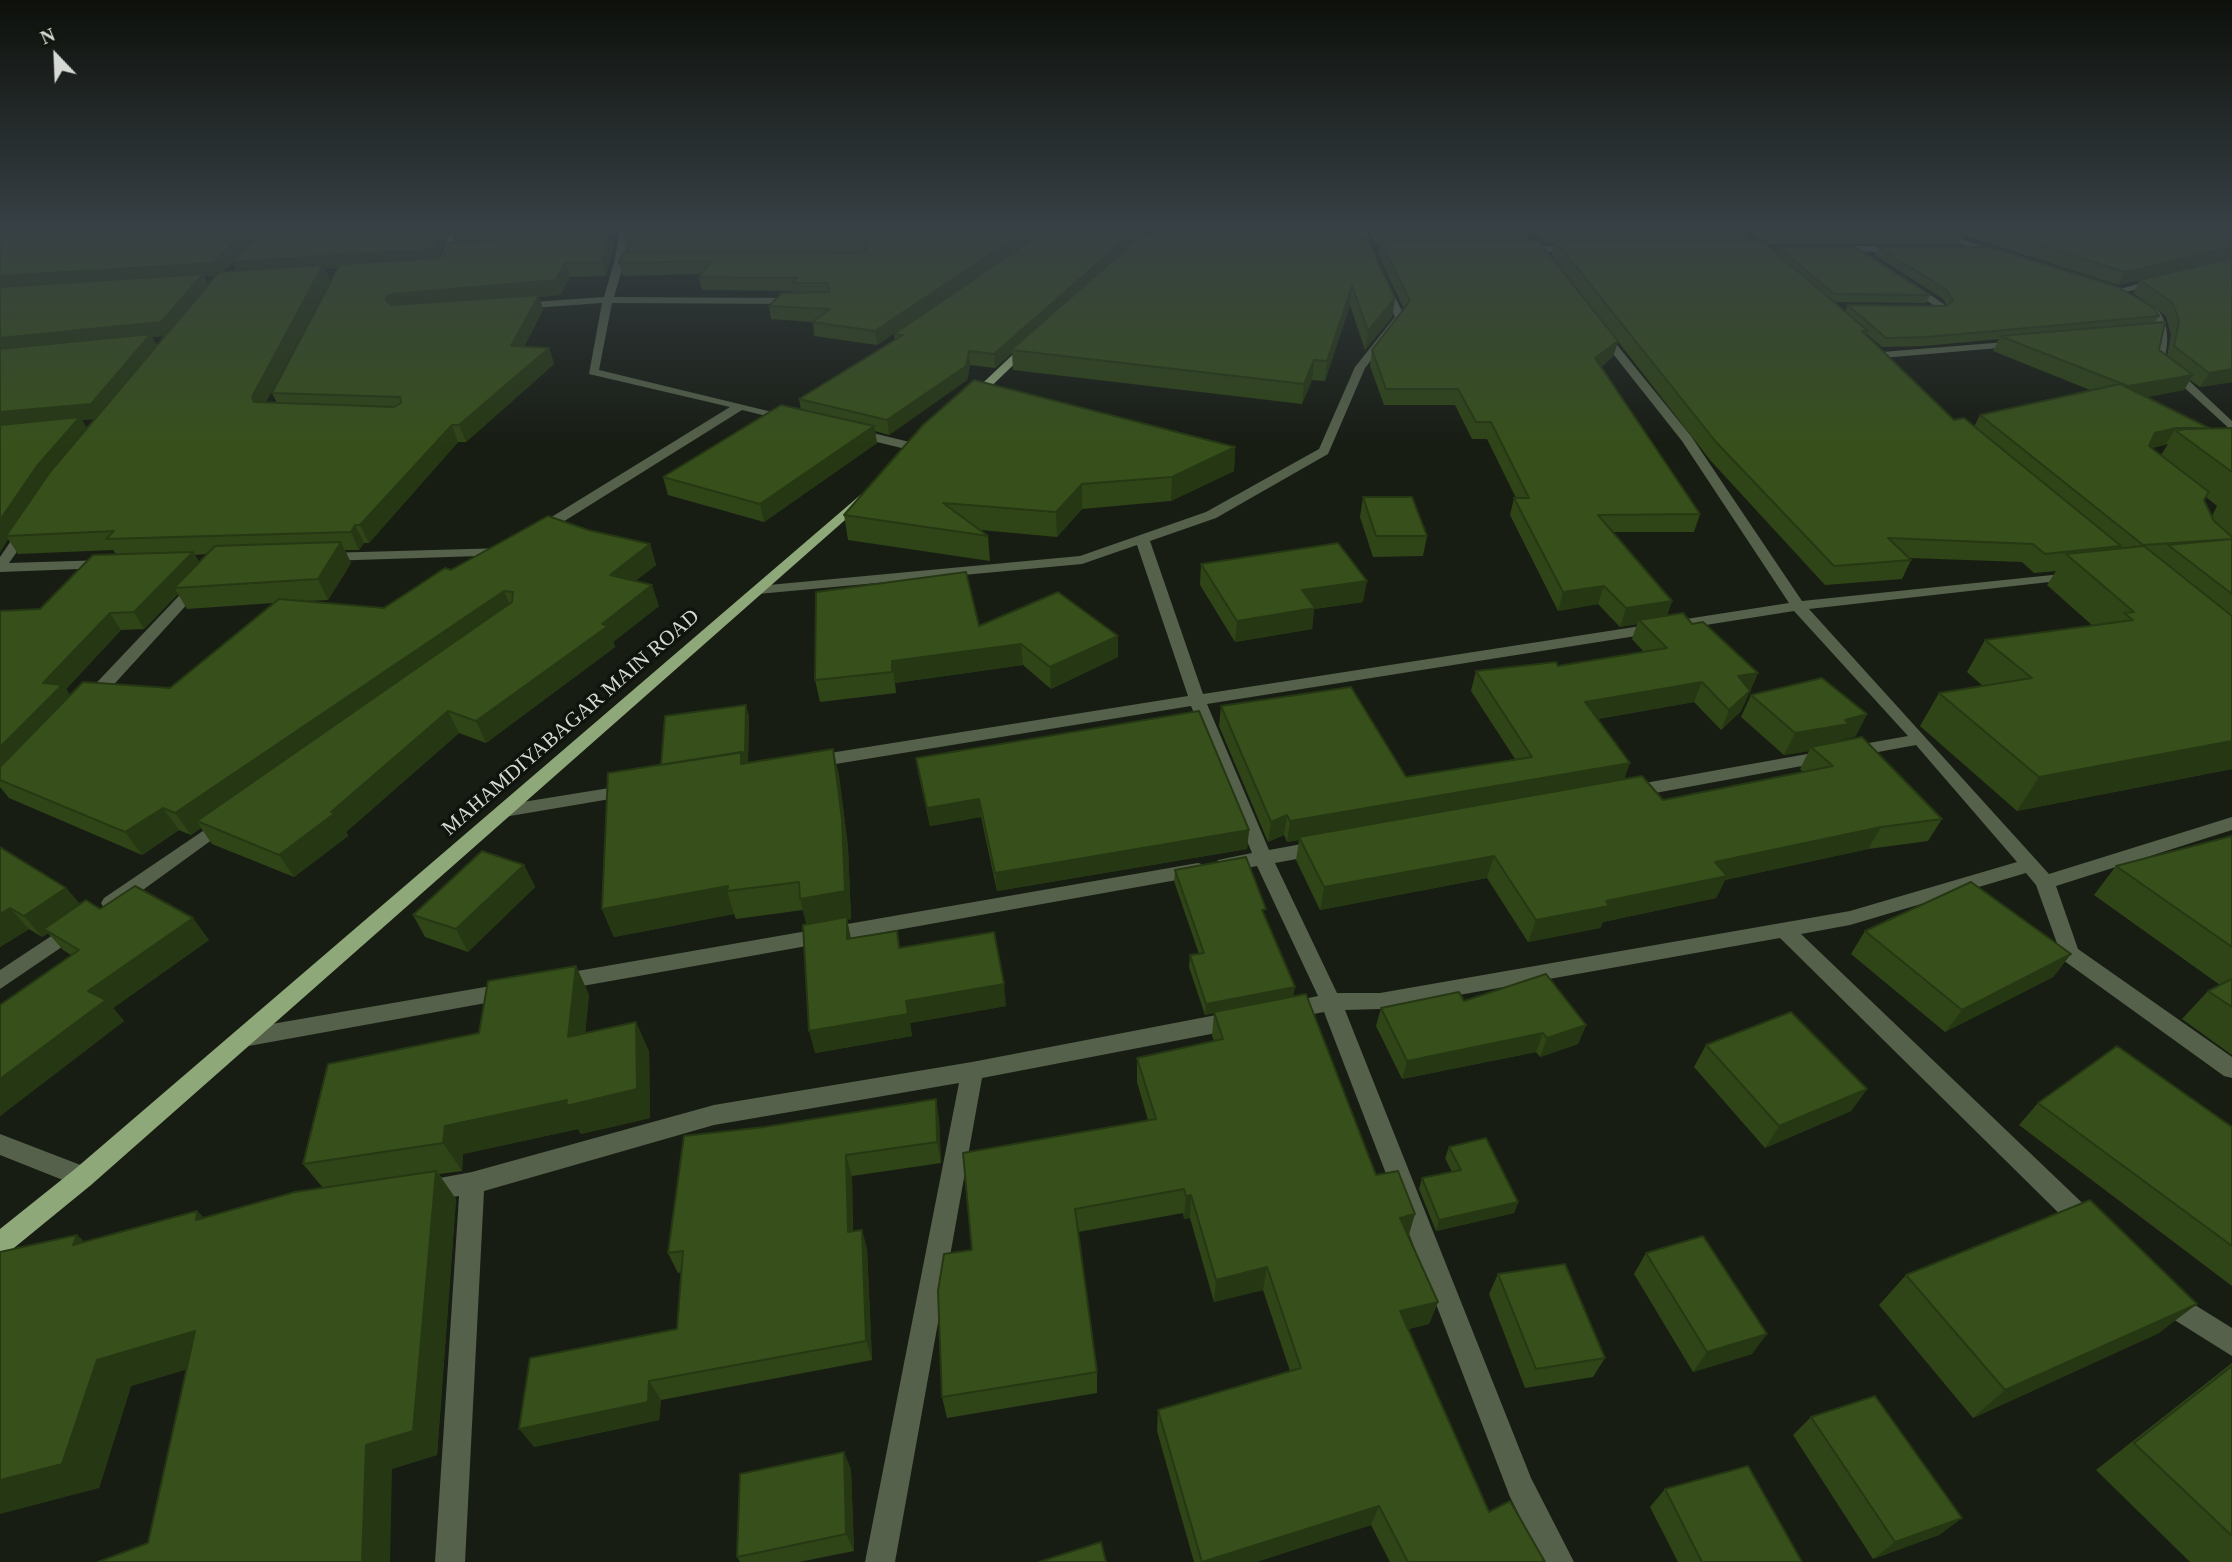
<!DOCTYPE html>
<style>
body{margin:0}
#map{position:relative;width:2232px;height:1562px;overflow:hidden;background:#181d14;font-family:Georgia,serif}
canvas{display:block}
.north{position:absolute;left:21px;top:21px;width:70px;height:70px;-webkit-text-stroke:5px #0f140c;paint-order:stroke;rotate:337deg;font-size:19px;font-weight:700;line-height:28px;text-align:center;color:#d6d9d4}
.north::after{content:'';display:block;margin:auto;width:24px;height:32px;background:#d6d9d4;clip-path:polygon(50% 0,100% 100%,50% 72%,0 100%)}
</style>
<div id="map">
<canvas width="2232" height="1562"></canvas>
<div class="north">N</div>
</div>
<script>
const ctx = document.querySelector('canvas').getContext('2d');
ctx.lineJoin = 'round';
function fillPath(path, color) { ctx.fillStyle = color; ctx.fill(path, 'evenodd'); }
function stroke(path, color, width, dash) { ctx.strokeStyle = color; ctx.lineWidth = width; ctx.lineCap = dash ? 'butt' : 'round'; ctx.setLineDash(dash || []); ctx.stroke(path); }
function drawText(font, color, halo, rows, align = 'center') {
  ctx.font = font + ' Georgia,serif'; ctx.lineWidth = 7; ctx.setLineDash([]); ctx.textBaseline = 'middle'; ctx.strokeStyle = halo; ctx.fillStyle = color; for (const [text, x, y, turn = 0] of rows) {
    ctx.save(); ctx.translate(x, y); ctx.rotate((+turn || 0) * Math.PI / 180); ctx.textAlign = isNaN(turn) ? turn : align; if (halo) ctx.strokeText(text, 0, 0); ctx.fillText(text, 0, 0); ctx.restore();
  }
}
fillPath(new Path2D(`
 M452,226h9l-11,37 -5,3 -5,-3z
 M620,226h8l-3,33 -11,38 182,1 5,3 -5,3 -184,-1 -13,67 198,48 -6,4 -49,-12 -200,125h-10v-6l198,-122 -141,-33 13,-71 -83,6 -5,-3 5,-3 85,-6 11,-38z
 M1357,226h9l8,32 -8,-2z
 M1914,226h14l74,28 -8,2z
 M1576,245l3,5 -33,2 9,11 -5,3 -16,-17 5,-3z
 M1835,246h63l5,3 -5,3 -66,-1z
 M2159,278l3,1v4l-44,11 -5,-3z
 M1384,282l5,3 16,32 -40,51 -37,86 -112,64 -66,23 53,153 586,-91 -107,-162 -87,-110 5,-3 4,1 87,107 111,165 279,-29v6l-5,1 -267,30 240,265 183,-57v13l-176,56 22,63 154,108v21l-8,-2 -161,-116 -27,-75 -10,-12 -176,52 -49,9 296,283 3,8 -3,8 -9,4 -9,-4 -299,-295 -400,71 -35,1 186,468 43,84h-31l-33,-65 -186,-485 -36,7 -7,-3 -4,-6 4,-6 37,-8 -61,-130 -32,6 -7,-2 -2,-5 2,-5 34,-7 -61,-147 -380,62 -9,-6 9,-6 377,-60 -51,-151 -55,19 -324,30 -7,-4 7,-4 322,-30 126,-44 113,-63 36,-82 40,-50 -16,-32zM1794,611l114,125 -280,50 -6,2 -3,4 3,4 6,2 288,-53 101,117 -167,49 -470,82h-43l-62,-130 43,-8 7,-2 2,-5 -2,-5 -7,-2 -49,9 -62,-146z
 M1907,283h6l35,24 -5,3 -25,1v-4l15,-2 -26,-18z
 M2138,303c30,-2 34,38 25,58l21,15 48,45v10l-56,-51 -23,-16c-1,-26 20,-33 -15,-57z
 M2018,341l4,1v4l-140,12 -5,-3 5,-3z
 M852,428l70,17 2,3 -6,4 -70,-17 -2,-3z
 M26,525l7,4 -24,34 97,-3 7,4 -7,4 -106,4v-15l21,-31z
 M505,548l7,4 -2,3 -184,6 -7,-4 7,-4z
 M197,581l5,1v6l-106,116h-12l-2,-4 2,-4 108,-114z
 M628,785l6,2 3,4 -3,4 -130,22 -9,-6 9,-6z
 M225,816l6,2 3,4 -3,4 -113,82h-14l-3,-5 3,-5z
 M1198,863l7,2 2,5 -2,5 -645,115 -7,-2 -3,-6 3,-6 7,-2z
 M74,921l7,3 3,5 -3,5 -81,55v-19z
 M508,983l7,2 3,6 -3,6 -7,2 -265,48 -8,-3 -3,-6 3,-6 8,-3z
 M1237,1011l8,3 3,6 -3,6 -8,3 -255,49 -87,484h-30l94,-479 -245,42 -230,66 -19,371h-30l24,-366 -33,5 -8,-3 -4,-8 4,-8 54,-10 242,-67 258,-43z
 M0,1134l91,35 4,8 -4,8 -8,3 -83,-33z
 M2166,1287l66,41v28l-75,-47 -4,-9 4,-9z`), '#55614a');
fillPath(new Path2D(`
 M1024,344l9,2 -57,55h-8v-4z
 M865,491l6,4 -1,3 -779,687 -82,67 -9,4v-27l75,-60z`), '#8fa879');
fillPath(new Path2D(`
 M0,226h451l-13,32 7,-4 10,-11 -3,-8 164,1h-5l3,10 -8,30 -36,1 -10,18 -21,2 4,13 -19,37 25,1 5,16 -88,78h-8l-89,101h-5l-5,7h-14l6,13 -23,37 -21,1 77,7 67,-38 137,-40 62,14 6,21 -21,16 24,25 -46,36 2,5 -129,96 -27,-10 -113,99 2,4 -54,41 -82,-33 -11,-16 -10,7 -12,-5 -37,25 -133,-57 -9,-11v-176l40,-2 76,-55 -3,-4 -95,4 -10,-15 -8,13zM232,263l4,8 -13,1zM338,268l-66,125 5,10h-12l65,-123 -5,-11zM204,276h12l-8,9zM165,336l-8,10 -5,-9zM95,419l-8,10 -5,-9zM206,554l-7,8 -4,-7zM178,594l9,15 86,-6 -103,85 -100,7 -4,-6 55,-59 23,-1z
 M1051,226l-174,119 -63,-9 -1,-14 -42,-3 -2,-13 24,-13v-2l-91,-1 -3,-13 2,-3 -78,2 -4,-13 9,-11 -3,-11z
 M1367,226h159l3,5 -2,10 91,100 -5,16 -12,10 99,147 -6,18h-81l59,69 -5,14 25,9 66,49 -17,38 -20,19 -27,-28 -96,17 26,61 39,20 140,-28 -3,-3 9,-18 -25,4 -43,-38 10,-22 105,41 -16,4v1l102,78 -14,22 -60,8 -143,31 -9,18 -113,24 -3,6 -72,14 -41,-64 -167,32 -24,-50 3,-20 -12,2 -3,-7 -16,7 -49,-116 2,-20 185,71 109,-18 -44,-68 5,-20 82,-5 86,-14 -12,-13 5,-15 -17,3 -22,-23 -40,7 -48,-96 4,-17h2l-29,-59h-15l-17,-34h-71l-14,-39 2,-16 32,-41 -26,-55 2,-11h-6z
 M1528,226h704v156l-32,5 -10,-7 -6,10 -37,7 62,32 23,-1v341l-215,42 -97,-85 19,-33 44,-7 -16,-14 18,-32 108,-14 -46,-41 9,-14 -22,2 -12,-11 -112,-4 1,2 -9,19 -77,6 -115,-125 -159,-205 3,-12h-11zM1748,232l10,8h-12zM1963,235l155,50 22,-5 -7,13 33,23 5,19 -4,21 -8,-6 -5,-27 5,-7 -281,-69 -3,8 68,44 4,6h-99l-3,6 -10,-9 91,1 4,-8 -152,-48 -2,6 -10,-9h193zM1867,334l15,13 42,-1 75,-7 -6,12 97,39 -110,25 -6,12 -20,-7 -88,-85zM2168,444l-7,11 -9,-7zM2206,497l11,9 -5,10 -8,-16z
 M1153,230l208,1 -1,5 35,62 -3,19 -27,33 -15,-45 -25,76 -13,-1 -10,24 -289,-34 -1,-17 -17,15 -25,-3 -3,15 -78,55 -14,-4 2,12 -113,79 -96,-27 -5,-18 138,-67 -2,-11 96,-59 -1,-6 249,-98h10z
 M1235,447l-1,24 -63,30 -89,8 -25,28 -76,-7 7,6 2,25 -142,-21 -4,-25z
 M1363,497l64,39 -4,20 -50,1 -13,-40z
 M1201,564l162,38 -49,7 -2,20 -77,13 -35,-57z
 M979,626l139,31 -67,32 -28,-24 -128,18 1,10 -76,9 -5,-22z
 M749,716l-1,46 85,-13 6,27 9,71 3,72 -4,1 4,18 46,-7 3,16 106,59 -96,17 2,13 -97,17 -8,-129 -4,-14 -67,9 -2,-5 -120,23 -12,-28 59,-144z
 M916,758l333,72 -2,19 -250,42 -16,-74 -51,9 -11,-50z
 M2232,836v219l-50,-36 26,-28 12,-6 -126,-90 22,-29z
 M0,847l66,41 14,16 20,5 109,31 -96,68 11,13 -124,95v-111l71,-50 -8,-5 -15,-17 -6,4 -13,-8 -29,18z
 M524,865l11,22 -67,65 -43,-15 -12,-22z
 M1175,870l90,48 28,79 83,178 32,61 30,66 -9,22 -21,5 81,183 56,50h-155l-19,-37 -115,37h-62l-37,-131 1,-21 132,-39 -27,-81 -49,12 -24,-84 -6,1 -1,-6 -105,19 19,140v21l-150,25 -5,-21 30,-147 176,-130 -11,-38v-24l77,-17 -2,-5 2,-23 -9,2 -16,-48 1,-12 9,-1 -25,-73z
 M1865,931l206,23 -18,23 -108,55 -94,-78z
 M576,966l13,29 -4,39 64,17 1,67 -69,16 -3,-5 -115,25 -1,17 -23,3 17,25 -19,256 -289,88 39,-174 -56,17 -32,102 -14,-246 112,-31 7,7 119,-30 -20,-24 176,-131z
 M1464,1001l122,24 -8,19 -38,13 -4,-5 -134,27 -26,-53 5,-18z
 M1706,1045l161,44 -16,22 -86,37 -71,-81z
 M936,1099l3,21 2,43 -89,13 1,55 9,-1 5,20 5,110 -211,40 -2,20 -125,27 143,-118 5,-57 -4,1 -10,-20 96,-126z
 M2038,1103l194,24v159l-213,-161z
 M1449,1147l69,55 -4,11 -78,18 -17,-42 3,-11 30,-6 -7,-14z
 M1646,1253l106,101 -59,18 -59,-98z
 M1498,1274l107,84 -12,19 -68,11 -36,-94z
 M1906,1275l253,58 -186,85 -94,-113z
 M2232,1363v199h-42l-94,-92z
 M1811,1417l151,101 -23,17 -66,24 -80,-124z
 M844,1452l7,18 3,81 -55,11h-59l-3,-5z
 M1665,1489l137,73h-124l-28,-55z`), '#2f4517');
fillPath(new Path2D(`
 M251,226h200l-14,36 -112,7 5,11 -70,134 -8,-17 -14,-122 -6,-12 -13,12 -15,1 5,11 -40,48 -17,2 6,11 -58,70 -18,2 7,12 -83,104 2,3 -8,13v-276z
 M567,226h51l-2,10h-5l3,10 -8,30 -4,-14 -145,-15 -5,-12z
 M1032,226h19l-174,119 -2,-14z
 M1140,226h13l-139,124h-3l1,3 -17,15 -1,-14z
 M2232,247v11l-114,27 7,-13z
 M565,263l5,14 -10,18 -21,2 4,13 -27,52 -118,-54 -12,-7v-4l6,-3z
 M1352,286l-2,19 -25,76 2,-20z
 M1395,298l-3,19 -27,33 3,-19z
 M1618,341l-5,16 -22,17 4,-16z
 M549,348l5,16 -88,78 -7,-17z
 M969,351l1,14 -3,15 -78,55 -2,-15z
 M1314,360l-2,20 -10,24 2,-20z
 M2232,369v13l-32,5 9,-14z
 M2193,375l-9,15 -65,12 9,-16z
 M452,425l6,17 -89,101 -9,-18z
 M874,426l3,17 -113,79 -4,-18z
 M2176,428l-10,16 -21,5 10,-16z
 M1235,447l-1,24 -63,30 1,-24z
 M1082,484v25l-25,28 -1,-25z
 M355,525l9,18 -5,7 -8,-18z
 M341,542l10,21 -23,37 -10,-21z
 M650,544l6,21 -39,30 -7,-20z
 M193,552l10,16 -29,20 4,6 -34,35 -10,-17z
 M1367,581l-4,21 -49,7 -2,20 -77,13 2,-21 65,-31z
 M652,585l7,21 -46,36 2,5 -129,96 -10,-22z
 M1604,586l-6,18 -40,7 5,-19z
 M504,591l9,21 -316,209 4,7 -10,7 -16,-22z
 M1672,601l-7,19h-26l-2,4 -17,3 6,-19z
 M110,613l11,17 -55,59 8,13 -74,77v-32l43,-64z
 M1118,636v21l-67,32 -1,-22z
 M1021,644l2,21 -128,18 1,10 -4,-32z
 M1758,673l-17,38 -20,19 8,-20 9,-34z
 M1702,682l-8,20 -115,20 6,-20z
 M746,705l3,11 -1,47 -84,14z
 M448,711l11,22 -113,99 2,4 -54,41 -15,-22z
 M1867,714l-11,22 -16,4 -3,6 -26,1 -2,4 -25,4 11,-22z
 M2232,741v28l-215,42 22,-34z
 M833,749l6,27 9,71 3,72 -4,1 4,20 -44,-13 -7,-28z
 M1630,763l-7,20 -324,54v3l-12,2 3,-21z
 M979,799l2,18 -51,9 -3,-18z
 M163,808l16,22 -37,25 -17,-23z
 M1287,815l-3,20 -16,7 3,-20z
 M1881,827l-13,22 -143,31 -9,18 -113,24 -3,6 -72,14 8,-22 70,-19 109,-39z
 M1249,830l-2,19 -250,42 -2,-18z
 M1494,856l-7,22 -167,32 4,-23z
 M524,865l11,22 -67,65 -12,-23z
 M728,886l-1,5 7,23 -120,23 -12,-28z
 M66,888l18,21 -40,20 4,4 -6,4 -18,-21z
 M10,908l19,21 -29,18v-33z
 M193,918l16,22 -96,68 11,13 -124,95v-37l88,-88z
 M2071,954l-18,23 -108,55 17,-22z
 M576,966l13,29 -7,71 -14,-29z
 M1004,984l2,22 -96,17 2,13 -97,17 -6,-22 97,-30z
 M1295,987l-2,11 -88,17 1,-11z
 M636,1022l13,29 1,67 -69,16 -3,-5 -115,25 -1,17 -19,-28 2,-17z
 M1586,1025l-8,19 -38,13 7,-19z
 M1543,1033l-7,19 -134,27 5,-18z
 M1867,1089l-16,22 -86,37 14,-22z
 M936,1099l3,21 2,43 -4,-21z
 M846,1155l6,21 1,77 -5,-21z
 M436,1171l20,28 -19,256 -45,14 -2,93h-28l4,-117z
 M1191,1195l-1,23 -6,1 2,-23z
 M1518,1202l-4,11 -78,18 3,-11z
 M197,1211l28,29 -29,-20z
 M1415,1214l-7,24 -8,-20z
 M862,1230l5,20 5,110 -6,-19z
 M77,1235l32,28 -36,-18z
 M1267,1267l-4,23 -49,12 2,-22z
 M1438,1302l-9,22 -37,9 8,-22z
 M2197,1304l-38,29 -186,85 32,-28z
 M195,1331l30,27 -94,28 -32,102 -99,26v-34l97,-120z
 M1767,1334l-15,20 -59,18 14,-20z
 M649,1381l12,19 -2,20 -125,27 -15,-18z
 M844,1452l7,18 3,81 -8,-17z
 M1379,1506l-8,19 -115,37h-52z
 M1962,1518l-23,17 -66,24 22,-17z`), '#263813');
const building = new Path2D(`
 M36,226h215l-38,37 -213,13v-47z
 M268,226h174l-9,23 -201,13z
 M455,226h112l-115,9z
 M626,226h406l-157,105 -63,-9 18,-13 -61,-3 13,-13 47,-1 -1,-9h-36l5,-5 -98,-1 12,-16 -92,2 4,-11 238,1 6,-4 -3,-6 -239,-2z
 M1052,226h88l-146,128 -25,-3 -3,15 -79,54 -88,-21 104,-64 -9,-1z
 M1157,226h203l1,5 -208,-1z
 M1374,226h152l3,5h-153z
 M1542,226h200l6,6 -202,-1z
 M1760,226h189l15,6h-197z
 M1981,226h228l23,7v14l-107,25z
 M610,232l-8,30 -37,1 -9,17 -164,14 -6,3v4l6,4 147,-10 -28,51 38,2 -90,77h-7l-92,100h-5l-4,7 -245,7 8,-8 -108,5 44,-64 169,-200 104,-7 -71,132 2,5 140,5 7,-4 -1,-6 -128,-4 68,-129 98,-6 7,-4 4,-11z
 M1141,236h225l29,62 -27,33 -16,-45 -25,75 -13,-1 -10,24 -293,-34z
 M1380,240l158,1 80,100 -23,17 105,156 -102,1 74,86 -46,7 -22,-22 -41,6 -49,-94h15l-38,-76h-15l-18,-33h-72l-14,-39 38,-49z
 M1555,240h206l107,91h-6l92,89 10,-2 157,128 -76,8 -12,-10 -145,-6 23,22 -77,6 -118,-124z
 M1778,247h77l75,48 -96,-1z
 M1878,247h112l128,40 35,20 6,9 -231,21 -42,1 -38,-33 98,1 7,-5 -6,-11z
 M2232,258v111l-23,4 -35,-27 5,-25 -6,-18 -33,-23z
 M203,274l-42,48 -161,16v-51z
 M2165,322l-6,28 34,25 -65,11 -128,-50z
 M151,334l-60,70 -91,8v-63z
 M974,380l261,67 -63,30 -90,7 -26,28 -113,-9 45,33 -144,-21 79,-90z
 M2120,384l89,44h-33l-21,5 -6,13 60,46 -5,8 10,21 18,16v2l-89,6 -163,-130z
 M781,405l93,21 -114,78 -97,-27z
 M80,417l-43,49 -37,54v-95z
 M2232,428v44l-56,-41 8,-2z
 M1363,497h49l15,39h-51z
 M548,516l40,14 62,14 -40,31 42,10 -50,39 6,2 -132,95 -28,-10 -117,101 4,1 -56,42 -82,-34 315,-219 1,-10 -9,-1 -329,222 -12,-5 -38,24 -125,-52v-13l83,-85 87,6 109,-89 105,9 61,-40 6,2z
 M2232,539v55l-64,-49z
 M341,542l-23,37 -144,9 41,-42z
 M1338,543l29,38 -65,9 13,18 -78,13 -36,-57z
 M2144,546l88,70v125l-193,36 -100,-84 93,-15 -47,-38 148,-20 -9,-7 10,-1 -68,-58z
 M193,552l-59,60 -24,1 -67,70 19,2 -62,62v-136l40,-2 53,-54z
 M966,572l13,54 79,-34 60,44 -68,31 -29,-23 -129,17v11l-77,8 1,-88z
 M1683,613l9,11 11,-2 55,51 -20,3 12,15 -21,19 -27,-28 -117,20 45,61 -340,58 -3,-6 -16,7 -50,-116 130,-19 55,90 126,-20 -56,-86 80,-9 2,4 109,-18 -28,-28z
 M1822,678l45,36 -22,6 4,4 -54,9 -44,-38z
 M746,705l-1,47 -84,13 4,-49z
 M1199,711l50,119 -254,43 -16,-74 -52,9 -11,-50z
 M1862,737l80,82 -61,8 -166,35 12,14 -121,25 3,5 -73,14 -42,-64 -170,31 -25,-50 343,-61 21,24 170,-34 -22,-19z
 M833,749l9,70 3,72 -45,8 -1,-17 -72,9 1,-5 -126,23 6,-136 133,-21v12z
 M2232,836v111l-116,-81z
 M0,847l66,41 -42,28 -14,-8 -10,6z
 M482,851l42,14 -68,64 -43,-14z
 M1246,857l20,52 -4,1 33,77 -89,17 -16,-49 14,-2 -29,-83z
 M1971,882l100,72 -109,56 -97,-79z
 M135,886l58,32 -105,73 18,9 -106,79v-74l79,-55 -35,-21 42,-29 14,9z
 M847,917v22l50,-8 2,17 95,-16 10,52 -98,17 2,13 -99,17 -6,-106z
 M576,966l-8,71 68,-15 1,67 -71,17 1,-6 -122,26 -2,17 -140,21 25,-100 151,-31 9,-52z
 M1546,974l40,51 -39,13 -4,-5 -136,28 -26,-53 78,-16 5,9z
 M2232,979v28l-24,-16z
 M1306,994l70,181 22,-4 17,43 -15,4 38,84 -38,9 89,201 21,-11 35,61h-137l-29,-56 -177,56 -44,-152 143,-42 -34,-101 -51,13 -25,-85 -5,1 -2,-7 -109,20 22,163 -155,25 -4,-106 6,-37 28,-4 -9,-97 193,-34 -19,-61 86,-19 -9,-27z
 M1791,1012l76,77 -88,37 -73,-81z
 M2117,1046l115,81v119l-194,-143z
 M936,1099l1,43 -91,13 2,77 14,-2 4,111 -217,40 -1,21 -129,27 11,-71 147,-29 6,-78 -15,2 16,-117 80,-9z
 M1486,1138l32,64 -79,18 -17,-42 39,-8 -12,-23z
 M436,1171l-23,260 -47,14 -4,117h-264l50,-19 47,-212 -98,29 -35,104 -62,16v-228l77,-17 -4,10 124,-34 -1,9 99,-28z
 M2090,1200l107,104 -192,86 -99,-115z
 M1703,1236l64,98 -60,18 -61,-99z
 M1565,1264l40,94 -69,11 -38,-95z
 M2232,1366v170l-98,-93z
 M1875,1396l87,122 -67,24 -84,-125z
 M844,1452l2,82 -109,23 3,-83z
 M1748,1466l54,96h-100l-37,-73z
 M1101,1542l5,20h-67z`);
fillPath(building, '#37501b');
stroke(building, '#263813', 2);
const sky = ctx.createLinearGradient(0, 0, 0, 445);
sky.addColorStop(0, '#0d100b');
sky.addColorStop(0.51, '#374045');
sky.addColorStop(1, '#37404500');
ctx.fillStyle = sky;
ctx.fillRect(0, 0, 2232, 445);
drawText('21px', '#d6d9d4', '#0f140c', [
 ["MAHAMDIYABAGAR MAIN ROAD",571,723,-41]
]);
</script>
